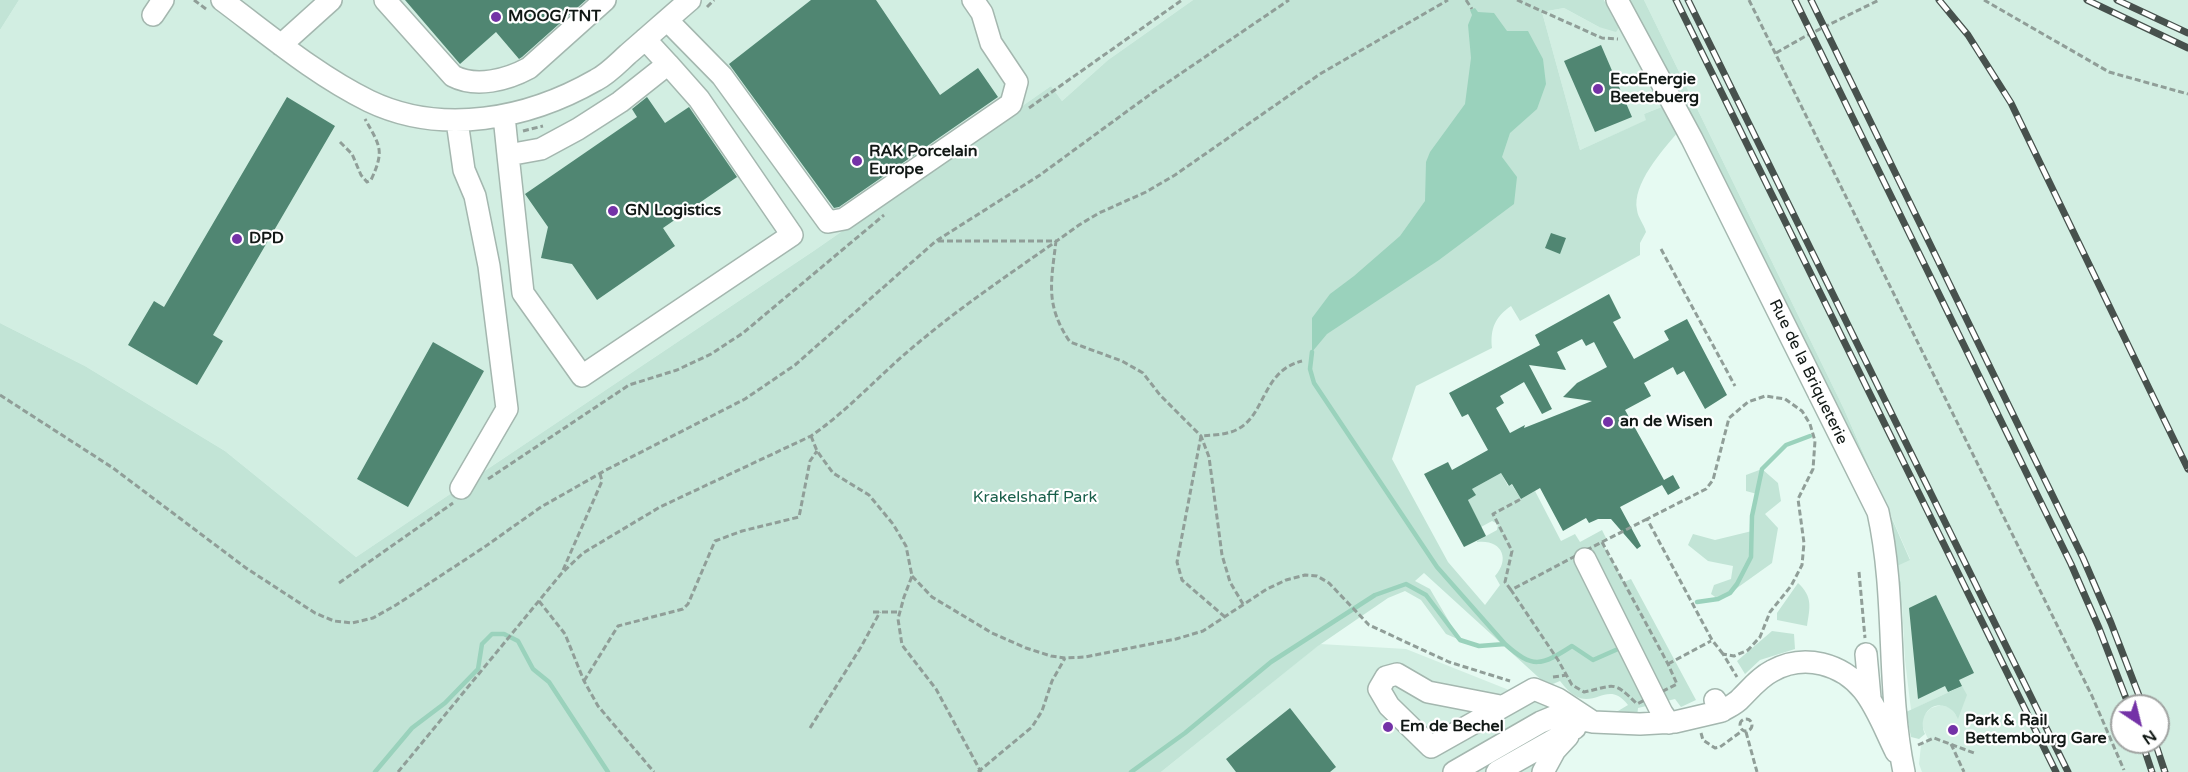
<!DOCTYPE html>
<style>
body{margin:0}
#map{position:relative;width:2188px;height:772px;overflow:hidden;background:#e6faf2;font-family:"Varela Round",sans-serif}
canvas{display:block}
.north{position:absolute;left:2110px;top:694px;width:60px;height:60px;box-sizing:border-box;background:#fff;border:2px solid #a0a3a1;border-radius:50%;rotate:145deg;font-size:16px;font-weight:700;line-height:24px;text-align:center;color:#111815}
.north::after{content:'';display:block;margin:auto;width:21px;height:27px;background:#7432a7;clip-path:polygon(50% 0,100% 100%,50% 72%,0 100%)}
</style>
<div id="map">
<canvas width="2188" height="772"></canvas>
<div class="north">N</div>
</div>
<script>
const ctx = document.querySelector('canvas').getContext('2d');
ctx.lineJoin = 'round';
function fillPath(path, color) { ctx.fillStyle = color; ctx.fill(path, 'evenodd'); }
function stroke(path, color, width, dash) { ctx.strokeStyle = color; ctx.lineWidth = width; ctx.lineCap = dash ? 'butt' : 'round'; ctx.setLineDash(dash || []); ctx.stroke(path); }
function drawText(font, color, halo, rows, align = 'center') {
  ctx.font = font + ' "Varela Round",sans-serif'; ctx.lineWidth = 4.5; ctx.setLineDash([]); ctx.textBaseline = 'middle'; ctx.strokeStyle = halo; ctx.fillStyle = color; for (const [text, x, y, turn = 0] of rows) {
    ctx.save(); ctx.translate(x, y); ctx.rotate((+turn || 0) * Math.PI / 180); ctx.textAlign = isNaN(turn) ? turn : align; if (halo) ctx.strokeText(text, 0, 0); ctx.fillText(text, 0, 0); ctx.restore();
  }
}
fillPath(new Path2D(`
 M19,0h1174l-85,60 -46,41 -11,-15 -236,164 -459,307 -131,-106 -140,-85 -85,-43v-293z
 M1644,0h544v772h-266l-3,-8 2,-19 8,-4 -7,-15 1,-10 8,-8 10,-3 10,3 7,10 4,-32 -51,24 -6,-50 -4,-78 -6,-15 15,-8 -66,-150zM2122,706h36v36h-36z
 M1564,8l35,19 21,-1 44,80 -20,8 3,6 -67,30 -38,-138z
 M1320,644l86,5 108,43 41,14 -4,66h-390z`), '#d2eee2');
fillPath(new Path2D(`
 M0,0h19l-19,30z
 M1193,0h411l9,18 7,8 -4,6 -17,-5 -35,-19 -22,4 38,138 66,-30 -2,-6 20,-8 14,26c-16,19 -46,52 -41,78 1,8 7,14 9,22l-6,11v12l-120,66 -9,-15c-16,11 -21,23 -19,42l-76,38 -24,73 56,103 37,43 15,-20 -5,-9c16,-18 6,-37 -18,-34v-1l20,-11 1,-6 -6,-3 -11,6 -13,-27 7,-5 -3,-6 29,-16 7,13 4,-1 9,14 14,-8 26,50 14,-7 5,8 22,-12 5,10 -5,3 22,39 7,-3 65,121 -15,7 -6,-8 -37,9 -1,10 -20,-4 1,-3 10,-6c-24,-31 -37,18 -68,-24l-12,5 -124,-113 -9,8 15,8 30,51 -14,-6 -25,-34 -16,-9 -17,7 -70,48 -157,126h-1161v-449l85,43 140,85 131,106 459,-307 236,-164 11,15 46,-41z
 M1626,0h18l200,409 66,151 -15,7 6,15 3,79 -2,1 -7,-95z
 M1762,469l16,14 3,18 -16,13 13,14 -6,35 -42,30 -12,6 -7,-5 3,-9 17,-6 2,-13 -25,-5 -20,-16 5,-11 22,6 37,-9v-15l5,-22 -11,-3v-16z
 M1798,583c15,14 12,24 9,43l-30,-6v-7z
 M1772,631l22,3 1,15 -35,11 -15,14 -8,-13z
 M1962,686l5,9 -9,24c-2,-4 -5,-9 -9,-11 -17,-10 -32,9 -24,26l-6,5 -8,-2 -5,-25z`), '#c2e4d6');
fillPath(new Path2D(`
 M1475,8l3,4 16,1 13,18h21l15,28 3,25 -9,25 -27,24 -8,24 15,20 -3,27 -75,56 -112,74 -15,18v-34l18,-24 24,-18 46,-40 25,-35 1,-39 4,-10 35,-48 6,-46 -3,-33 4,-10 -2,-5z`), '#9ad2bc');
stroke(new Path2D(`
 M1312,352l-2,17 4,14 123,184 68,77
 M1697,602l21,-3 12,-6 7,-9 14,-27 1,-41 10,-47 24,-24 24,-9
 M375,772l37,-44 33,-25 33,-34 4,-25 10,-10h12l14,7 15,28 16,13 59,90
 M1131,772l54,-39 86,-71 104,-67 31,-11 20,11 34,45 19,6 26,-2c28,25 36,22 67,2l21,14 25,-11`), '#9ad2bc', 4.5);
fillPath(new Path2D(`
 M405,0h181l-64,57 -3,2 -23,-27 -36,32z
 M811,0h65l64,95 38,-27 20,29 -159,110 -5,1 -105,-144z
 M1601,45l31,72 -37,15 -31,-71z
 M287,97l48,29 -122,209 10,6 -26,44 -69,-40 26,-44 10,6z
 M647,97l18,26 24,-16 48,70 -74,51 12,18 -78,54 -25,-36 -31,-6 7,-31 -23,-33 112,-77 -5,-8z
 M1551,233l15,5 -6,16 -15,-6z
 M1609,294l12,24 -8,4 21,37 35,-19 -5,-9 23,-12 40,76 -22,14 -21,-38 -7,4 -4,-8 -29,16 7,13 -26,14 39,70 9,-5 7,13 -12,7 -6,-10 -42,22 21,39 -4,3 -26,-30h-13l-9,4 -3,-5 -23,13 -23,-43 -19,11 -9,-15 -3,2 -8,-13 -29,16 4,6 -8,5 18,36 -22,11 -40,-73 24,-12 4,8 36,-20 -20,-36 -6,3 -13,-24 91,-48 -5,-10zM1582,339l4,7 8,-4 13,25 -30,16 -14,14 29,4 -68,27 1,-3 -15,8 -14,-25 8,-5 -4,-7 24,-14 18,32 10,-5 -23,-44 37,5 -9,-18z
 M433,342l51,29 -76,136 -51,-28z
 M1936,595l38,78 -15,7 3,6 -14,6 -3,-6 -27,13 -9,-91z
 M1290,708l46,59 -6,5h-94l-10,-13z`), '#508672');
const minor = new Path2D(`
 M222,0c47,35 94,75 147,101 73,35 159,18 227,-21 12,-6 22,-17 32,-26 21,-18 41,-36 62,-54
 M385,0l68,76c23,12 54,4 76,-8l76,-68
 M1617,0l75,139 186,373c19,85 8,174 26,260
 M153,15l10,-15
 M667,20l55,56 106,146 16,-3 167,-115 6,-22 -26,-39 -9,-30 -9,-13
 M281,45l50,-45
 M504,116l4,39 33,-6 37,-20 42,-27 48,-38 -23,-25
 M457,121l7,49 11,26 14,70 18,143 -46,79
 M508,155l15,138 59,83 210,-141 -93,-136 -31,-35
 M1585,559l77,154 7,10
 M1866,654l4,44
 M1715,700l7,11c6,-4 14,-7 19,-13 10,-10 19,-21 31,-27 16,-9 33,-11 50,-7 45,11 55,50 74,88
 M1500,706l-72,-14 -31,-18 -11,3 -7,12 10,17 42,41 103,-58 24,10 35,23
 M1454,772l87,-50 17,-7 35,7 47,2 35,-2 47,-11
 M1497,772l78,-44
 M1543,772l12,-22 13,-14`);
stroke(minor, '#a4b7af', 24);
stroke(new Path2D(`
 M194,0l12,9
 M1466,0l6,9
 M1517,0l85,38 16,1
 M1749,0l343,696 32,74
 M1984,0l125,72 79,22
 M707,7l7,-7
 M1776,53l28,-16 75,-37
 M1029,108l153,-108
 M523,131l20,-5
 M340,142l12,12 9,21 6,7 4,-2c14,-30 9,-34 -6,-61
 M938,241h118c-5,42 -11,64 14,101l52,19 21,12 17,22 41,41 8,21 13,98 8,27 13,22
 M1661,249l74,137
 M0,395l113,73 133,100 69,45 19,8 18,2 21,-5 23,-13 87,-57 58,-41 65,-37 139,-71 50,-34 141,-124 104,-66 112,-82 137,-93
 M811,436l6,15 16,22 36,22 24,29 13,22 6,30 -8,21 -6,22 4,26 34,44 45,83
 M488,479l141,-94 48,-15 34,-16 32,-21 141,-118
 M1602,542l66,122 9,20 -40,20c-25,-25 -22,-18 -53,-12l-12,-7 -14,-25 -47,-70z
 M1602,542l45,-23
 M563,570l39,-89 -2,-7
 M1859,572l6,66
 M912,576l20,21 60,36 34,15 25,8 14,2 20,-1 91,-18 27,-8 64,-42 19,-9 19,-5 12,1 12,7 40,42 80,37 61,19
 M339,583l114,-80
 M1511,590l-6,-8 7,-31 -19,-37 28,-15
 M539,601l26,33 19,47 14,25 56,66
 M873,612h27
 M1225,617l-43,-37 -5,-18 24,-126c12,-1 26,-1 37,-7 28,-15 24,-58 64,-68
 M1723,654l-11,-14 -65,-121 59,-30 7,-9 16,-62 19,-16 17,-6 20,3 17,12 8,13 5,17 -2,28 -15,30 6,44 -2,22 -11,21 -21,26 -10,25 -12,13 -14,6 -11,-2 14,23
 M1668,664l43,-23
 M1553,677l14,-2
 M584,681l34,-55 65,-17 5,-5 27,-63 27,-10 57,-14 11,-56 7,-10
 M1740 725a6 6 0 1 1 12 0a6 6 0 1 1-12 0Z
 M810,728l51,-81 19,-35
 M1746,732l11,40
 M1701,733l2,7 12,8 5,-1 22,-16
 M1951,744l13,28
 M1918,745l16,-7 40,15
 M398,772l163,-198 22,-21 77,-46 151,-71c39,-27 70,-63 107,-93 51,-43 107,-79 161,-118l20,-12 47,-21 29,-17 145,-101 128,-74
 M978,772l54,-45 10,-16 10,-30 13,-23`), '#909e98', 3, [6, 3]);
stroke(minor, '#fff', 21);
const rail = new Path2D(`
 M1676,0l380,772
 M1688,0l380,772
 M1795,0l276,564 28,64 30,78
 M1811,0l272,558 28,65 32,83
 M1939,0l29,35 43,68 177,366
 M2087,0l101,48
 M2117,0l71,33
 M2142,742l10,30
 M2155,742l10,30`);
stroke(rail, '#47514d', 7);
stroke(rail, '#fff', 4.5, [14]);
for (const [x, y, r, color] of [
 [496,17,6,"#7432a7"],
 [1598,89,6,"#7432a7"],
 [857,161,6,"#7432a7"],
 [613,211,6,"#7432a7"],
 [237,239,6,"#7432a7"],
 [1608,422,6,"#7432a7"],
 [1388,727,6,"#7432a7"],
 [1953,730,6,"#7432a7"]
]) { const dot = new Path2D(); dot.arc(x, y, r, 0, 2 * Math.PI); ctx.fillStyle = color; ctx.fill(dot); stroke(dot, '#fff', 2); }
drawText('bold 16px', '#111815', '#fff', [
 ["MOOG/TNT",508,17],
 ["EcoEnergie",1610,80],
 ["Beetebuerg",1610,98],
 ["RAK Porcelain",869,152],
 ["Europe",869,170],
 ["GN Logistics",625,211],
 ["DPD",249,239],
 ["an de Wisen",1620,422],
 ["Park & Rail",1965,721],
 ["Bettembourg Gare",1965,739],
 ["Em de Bechel",1400,727]
], 'left');
drawText('16px', '#111815', '#fff', [
 ["Rue de la Briqueterie",1808,372,64]
]);
drawText('16px', '#195f4a', '#fff', [
 ["Krakelshaff Park",1035,498]
]);
</script>
